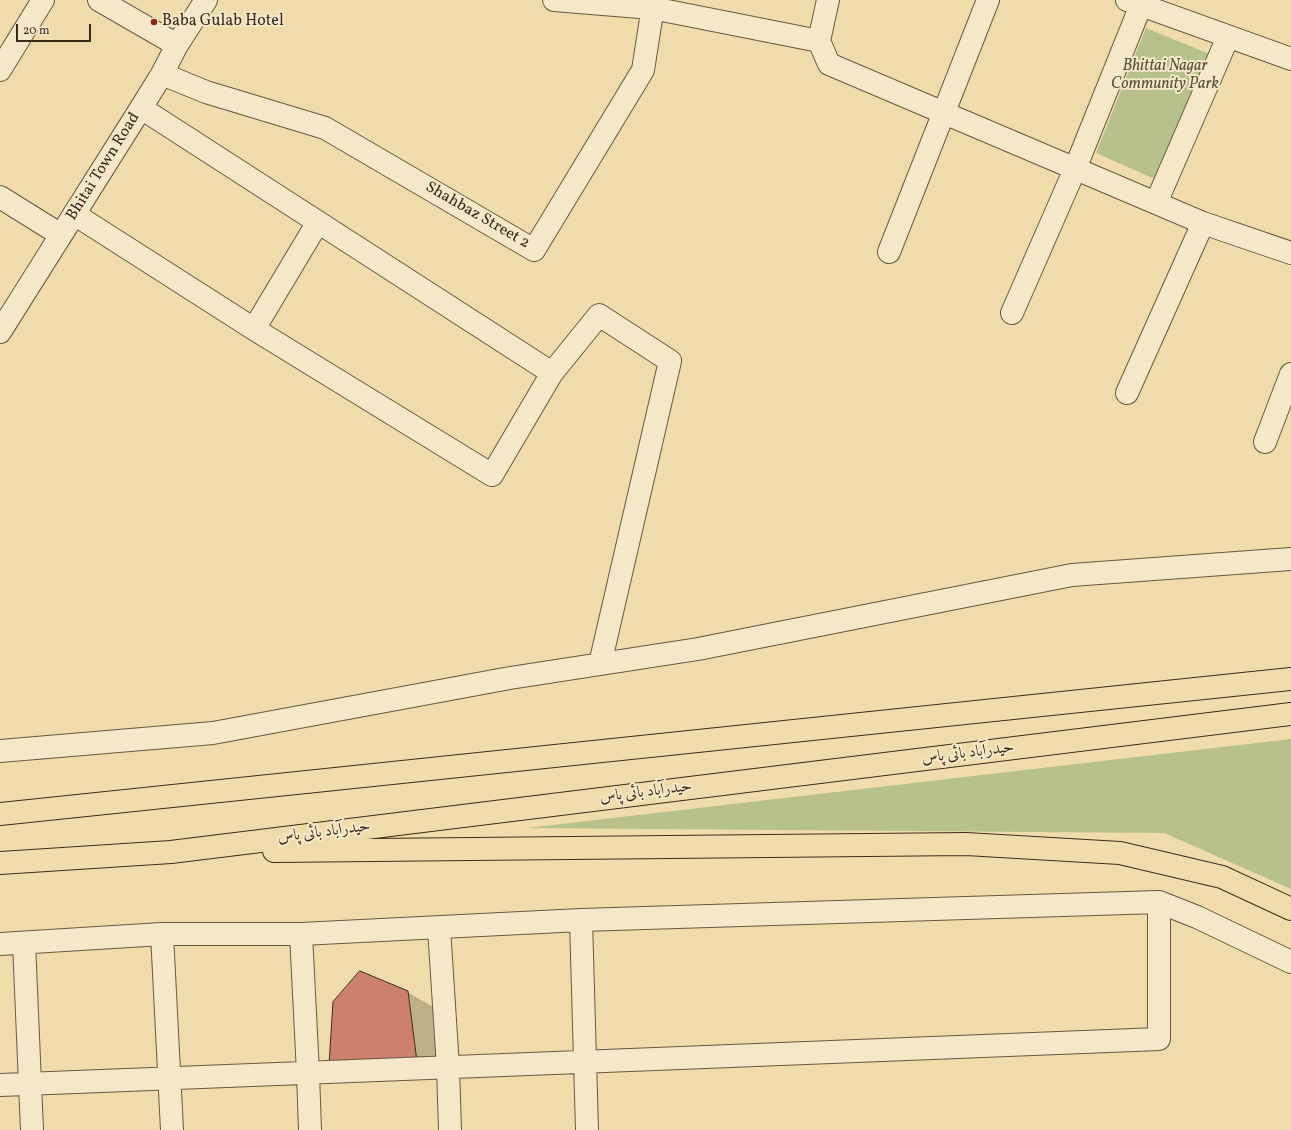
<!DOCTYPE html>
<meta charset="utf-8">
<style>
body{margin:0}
#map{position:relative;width:1291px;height:1130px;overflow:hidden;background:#f0dcaa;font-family:Vollkorn,serif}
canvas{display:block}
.scale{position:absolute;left:16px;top:24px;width:75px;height:18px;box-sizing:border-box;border:2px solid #392c1b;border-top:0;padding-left:5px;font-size:12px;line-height:14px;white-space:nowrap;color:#392c1b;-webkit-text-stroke:3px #f5e8c8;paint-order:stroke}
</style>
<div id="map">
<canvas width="1291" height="1130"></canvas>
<div class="scale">20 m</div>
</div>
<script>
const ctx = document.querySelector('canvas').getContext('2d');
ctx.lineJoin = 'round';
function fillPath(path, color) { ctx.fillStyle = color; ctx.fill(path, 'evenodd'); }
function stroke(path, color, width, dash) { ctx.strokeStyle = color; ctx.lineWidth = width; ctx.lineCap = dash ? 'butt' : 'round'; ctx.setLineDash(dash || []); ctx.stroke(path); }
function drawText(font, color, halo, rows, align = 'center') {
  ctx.font = font + ' Vollkorn,Amiri,serif'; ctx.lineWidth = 4; ctx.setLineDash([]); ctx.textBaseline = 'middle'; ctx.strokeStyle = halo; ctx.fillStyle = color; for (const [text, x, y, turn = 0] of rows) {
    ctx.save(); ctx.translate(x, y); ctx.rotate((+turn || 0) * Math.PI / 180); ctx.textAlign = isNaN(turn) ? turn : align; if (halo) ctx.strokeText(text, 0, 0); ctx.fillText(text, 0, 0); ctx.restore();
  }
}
fillPath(new Path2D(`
 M1146,28l66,27 -55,125 -61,-27z
 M1291,739v150l-127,-56 -637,-5z`), '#b6c18b');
fillPath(new Path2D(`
 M407,992l30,17 9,70 -87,3z`), '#0003');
const building = new Path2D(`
 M360,971l48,20 9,71 -88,3 4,-63z`);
fillPath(building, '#ce806f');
stroke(building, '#392c1b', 1);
const minor = new Path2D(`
 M99,0l78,45
 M554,0l98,8 167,33 10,23 374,159 88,30
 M1127,0l164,59
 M819,41l9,-41
 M0,70l43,-70
 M162,74l44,18 119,36 209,122 109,-180 11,-70
 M141,108l411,265
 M0,197l61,38
 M1156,203l72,-166
 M74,214l180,115 238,146 60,-102 47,-58 71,46 -70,303
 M889,252l99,-252
 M1012,313l63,-144 68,-169
 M254,329l64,-107
 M0,332l141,-224 21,-34 15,-29 29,-45
 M1127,393l76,-170
 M1265,442l26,-68
 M0,751l213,-18 297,-55 188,-29 374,-74 219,-16
 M581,920l6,210
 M439,928l9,139 2,63
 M162,934l10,196
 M301,934l7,139 2,57
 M24,943l8,187
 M0,944l162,-10h139l280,-14 578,-18 38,15 94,45
 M0,1085l1159,-46v-137`);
const highway = new Path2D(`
 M0,814l1291,-135
 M274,851l692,-7 154,9 102,24 69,32
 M0,863l171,-11 1120,-138`);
stroke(minor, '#67583f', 24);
stroke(highway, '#392c1b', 24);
stroke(minor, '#f5e8c8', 22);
stroke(highway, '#f0dcaa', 22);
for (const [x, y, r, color] of [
 [154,22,4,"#8f2418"]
]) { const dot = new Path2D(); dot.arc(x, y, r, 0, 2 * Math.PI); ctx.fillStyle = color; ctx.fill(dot); stroke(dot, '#f5e8c8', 1.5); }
drawText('16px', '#392c1b', '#f5e8c8', [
 ["Baba Gulab Hotel",162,22]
], 'left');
drawText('italic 16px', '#585137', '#f5e8c8', [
 ["Bhittai Nagar",1165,67],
 ["Community Park",1165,85]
]);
drawText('16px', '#392c1b', '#f5e8c8', [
 ["Bhitai Town Road",104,167,-58],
 ["Shahbaz Street 2",477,216,30],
 ["حیدرآباد بائی پاس",968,754,-7],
 ["حیدرآباد بائی پاس",646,793,-7],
 ["حیدرآباد بائی پاس",324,833,-7]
]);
</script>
